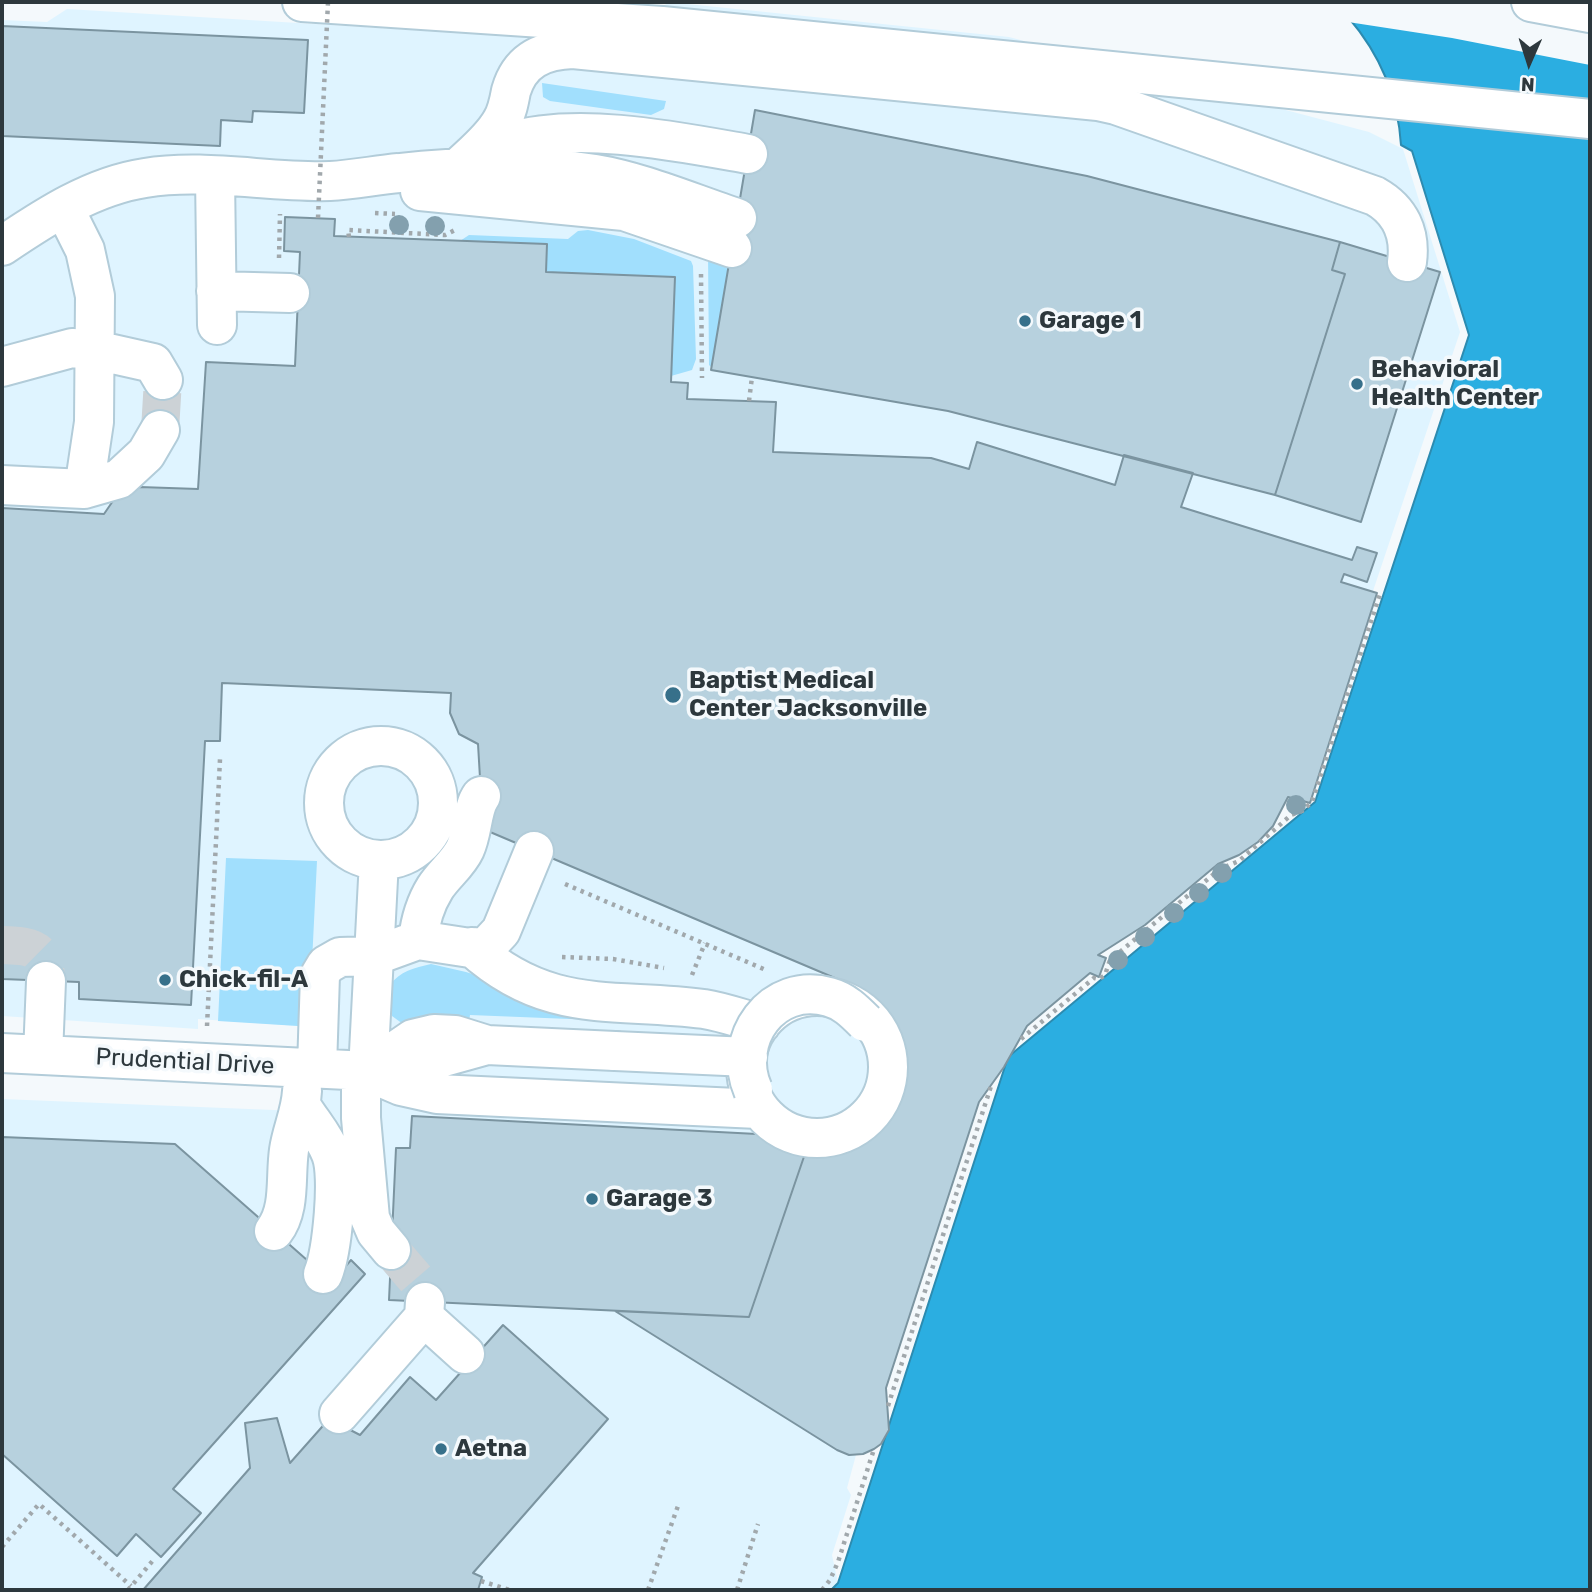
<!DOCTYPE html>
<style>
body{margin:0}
#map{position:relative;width:1592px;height:1592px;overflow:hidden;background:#f4f9fc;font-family:Rubik,sans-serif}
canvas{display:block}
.frame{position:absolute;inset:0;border:4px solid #2d383d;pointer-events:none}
.north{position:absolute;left:1494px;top:28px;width:70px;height:70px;-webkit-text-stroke:5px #f4f9fc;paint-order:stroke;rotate:183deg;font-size:19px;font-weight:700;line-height:28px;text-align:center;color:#2d383d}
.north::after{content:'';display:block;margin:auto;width:24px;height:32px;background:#2d383d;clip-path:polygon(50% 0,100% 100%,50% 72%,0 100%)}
</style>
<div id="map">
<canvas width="1592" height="1592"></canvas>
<div class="frame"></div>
<div class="north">N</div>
</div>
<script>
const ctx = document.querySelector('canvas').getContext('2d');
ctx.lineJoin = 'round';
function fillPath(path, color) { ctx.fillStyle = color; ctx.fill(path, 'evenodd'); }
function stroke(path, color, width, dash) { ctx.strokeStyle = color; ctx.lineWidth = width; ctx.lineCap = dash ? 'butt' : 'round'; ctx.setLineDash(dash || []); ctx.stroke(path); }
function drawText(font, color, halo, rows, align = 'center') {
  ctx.font = font + ' Rubik,sans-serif'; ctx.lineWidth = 7; ctx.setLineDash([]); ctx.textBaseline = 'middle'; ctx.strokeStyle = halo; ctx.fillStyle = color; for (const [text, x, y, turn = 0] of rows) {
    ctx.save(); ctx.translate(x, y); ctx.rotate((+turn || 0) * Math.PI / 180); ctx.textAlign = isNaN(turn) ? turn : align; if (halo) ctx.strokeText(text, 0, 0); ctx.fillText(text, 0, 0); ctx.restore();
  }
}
fillPath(new Path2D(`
 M668,2l341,35 360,95 34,17 57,183 -87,259 4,2 -67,210 -22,-6 -15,29 -15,16 -19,13 -21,9 -73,61 -46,30 7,3 -7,19 -10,-3 -62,52 -23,41 -25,35 -93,286 4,38 -9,18 -7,5 -18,6 -9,33 4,7 -19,60 6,28 -7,7h-829v-491l321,13 -25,-86 -100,-7v10l-196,-13v-996l45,2 20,-13 479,29 114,9 5,-42z`), '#dff4ff');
fillPath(new Path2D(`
 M542,83l124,18 -2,8 -13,6 -101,-14 -7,-4z
 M588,230l46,9 57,22 2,5 3,93 -4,11 -21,6 4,-99 -129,-5 1,-28 -87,-3 9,-6 99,4 10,-8z
 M708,252l22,11 -18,105 -3,-3z
 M226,858l91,3 -5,101 -10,56 -4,8 -80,-5z
 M431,964l35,8 154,49 -150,-6 -1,6 -66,3 -11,-8 -2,-31c10,-14 24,-17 41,-21z`), '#a1dffd');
const water = new Path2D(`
 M1590,2v1588h-759l7,-7 170,-526 307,-255 154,-467 -57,-184 -11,-6c-3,-48 -22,-92 -53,-128z`);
fillPath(water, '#2baee1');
stroke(water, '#2c8bb0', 2);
fillPath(new Path2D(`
 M1325,2h265v63l-138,-27 -104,-16z`), '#f4f9fc');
const building = new Path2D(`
 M2,26l306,14 -4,73 -51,-2 -1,11 -31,-2 -1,26 -218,-10z
 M755,110l332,66 253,66 -8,28 13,4 -70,221 -327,-84 -237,-41z
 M285,217l50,2 -1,17 213,8 -1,28 129,5 -4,105 17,1 -1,16 89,3 -3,50 158,6 38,11 8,-27 138,43 9,-30 69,18 -12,34 171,53 5,-13 20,6 -10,29 -23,-8 -3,8 36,11 -67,210 -22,-6 -15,29 -15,16 -19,13 -21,9 -73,61 -47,30 8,3 -7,19 -9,-4 -63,53 -23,41 -25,35 -93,286 3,42 -8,14 -7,5 -11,5 -14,1 -12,-5 -222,-139 134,6 59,-172 18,-1 29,-11 16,-12 13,-18 9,-23 3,-23 -5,-27 -6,-12 -18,-22 -11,-9 -373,-158 -5,-85 -19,-10 -9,-21 1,-20 -229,-10 -2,58h-15l-14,264 -112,-6v-17l-77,-3v-471l102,6 13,-19 11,-6 12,-2 58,2 8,-127 89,4 5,-114 -16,-1z
 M1340,242l100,30 -79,250 -86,-27 70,-221 -13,-4z
 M412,1116l364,19 4,5 28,5 -59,172 -360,-17 7,-152h14z
 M2,1137l173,7 157,138 19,-22 14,14 -192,215 28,24 -40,44 -25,-23 -19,22 -115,-102z
 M503,1325l105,94 -135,154 9,4 -4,13h-335l107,-122 -5,-45 32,-5 13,45 39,-44 31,16 50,-58 26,23z`);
fillPath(building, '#b7d1de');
stroke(building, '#7b94a0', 2);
stroke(new Path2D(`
 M160,430l3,-50
 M2,945c30,1 44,2 44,36
 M391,1250l30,35 4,17`), '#ccd2d6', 38, [38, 19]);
const minor = new Path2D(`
 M476,158c11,-6 22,-12 34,-16 67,-21 170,0 238,12
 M456,170c15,-15 34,-29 45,-48 6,-9 8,-20 10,-31 9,-31 32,-41 62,-42l525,52 18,4 259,91c25,14 36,37 32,66
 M215,176l2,149
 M420,191l204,20 108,37
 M2,246c43,-29 90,-60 143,-68 60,-10 124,5 185,3 23,-1 46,-6 69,-8 59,-7 138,-8 196,1 48,8 96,29 142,44
 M216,291l74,2
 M2,367l70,-19 23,2 58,13 10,17
 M2,485l82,4 10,-67 1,-126 -10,-46 -21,-42
 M84,489l35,-10 27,-25 14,-24
 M324 803a57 57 0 1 1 114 0a57 57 0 1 1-114 0Z
 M418,940c2,-18 7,-36 17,-52 9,-14 23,-24 30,-39 8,-17 7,-41 16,-53
 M472,947c77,69 141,50 232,62 19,3 38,10 57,15
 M746 1067a71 71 0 1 1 142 0a71 71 0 1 1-142 0Z
 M2,1053l366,18 47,-6 72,-20
 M43,1055l3,-74
 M378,1063l35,-24 21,-5 21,1 32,10 128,6
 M317,1068l3,-93 6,-10 14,-8 34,-1 44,-16 52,8 17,-2 14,-15 33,-80
 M361,1070v48l9,100 6,14 15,18
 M368,1071l11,-211
 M373,1074l28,12 36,8 321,15
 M302,1107c9,15 23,30 29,47 9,22 1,98 -8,120
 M274,1231c17,-22 11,-54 15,-81 3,-20 12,-38 13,-59
 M425,1302l-1,15 41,37
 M339,1414l85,-97`);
const highway = new Path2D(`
 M302,2l360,24 928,93
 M1531,2l59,11`);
stroke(minor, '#b2ccd9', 42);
stroke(highway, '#b2ccd9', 42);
stroke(new Path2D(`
 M375,213l20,1
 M349,237l-1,-7 97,5 10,-5
 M279,258l1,-44
 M701,274l1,104
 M749,401l3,-24
 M565,884l201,86
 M562,957l51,2 51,9
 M692,975l13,-32
 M207,1026l13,-267
 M1021,1039l73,-61 5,1 6,-4 5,-15 110,-91 19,-8 52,-46 11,-4 10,-9 68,-208
 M780,1133c14,5 28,9 43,8 37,-3 68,-38 70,-74 0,-7 -2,-15 -3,-22
 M888,1406l104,-323
 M2,1547l37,-43 92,82
 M481,1581l29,9
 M128,1590l27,-32
 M648,1590l31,-87
 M737,1590l21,-66
 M822,1590l8,-10 8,-18 36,-113`), '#a1a8ac', 4.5, [3.5, 5]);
stroke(minor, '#fff', 38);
stroke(highway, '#fff', 38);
const minorBridge = new Path2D(`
 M615,1051l133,6
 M753,1090c-22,-50 19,-109 76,-93 15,4 25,14 36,25`);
stroke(minorBridge, '#b2ccd9', 42, []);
stroke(new Path2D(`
 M318,218l10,-216`), '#a1a8ac', 4.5, [3.5, 5]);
stroke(minorBridge, '#fff', 38);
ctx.fillStyle = '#83a0ae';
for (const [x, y] of [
 [399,225],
 [435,226],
 [1296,805],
 [1222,873],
 [1199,893],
 [1174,913],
 [1145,937],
 [1118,960]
]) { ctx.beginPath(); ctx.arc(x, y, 10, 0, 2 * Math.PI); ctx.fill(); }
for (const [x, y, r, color] of [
 [1025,321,7,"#37708a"],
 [1357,384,7,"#37708a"],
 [673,695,9,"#37708a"],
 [165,980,7,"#37708a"],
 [592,1199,7,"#37708a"],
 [441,1449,7,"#37708a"]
]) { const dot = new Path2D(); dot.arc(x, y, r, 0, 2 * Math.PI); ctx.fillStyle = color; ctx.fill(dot); stroke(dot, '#f4f9fc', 2.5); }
drawText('bold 24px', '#2d383d', '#f4f9fc', [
 ["Garage 1",1039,321],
 ["Behavioral",1371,370],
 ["Health Center",1371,398],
 ["Baptist Medical",689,681],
 ["Center Jacksonville",689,709],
 ["Chick-fil-A",179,980],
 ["Garage 3",606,1199],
 ["Aetna",455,1449]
], 'left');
drawText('24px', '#2d383d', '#f4f9fc', [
 ["Prudential Drive",185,1062,3]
]);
</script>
